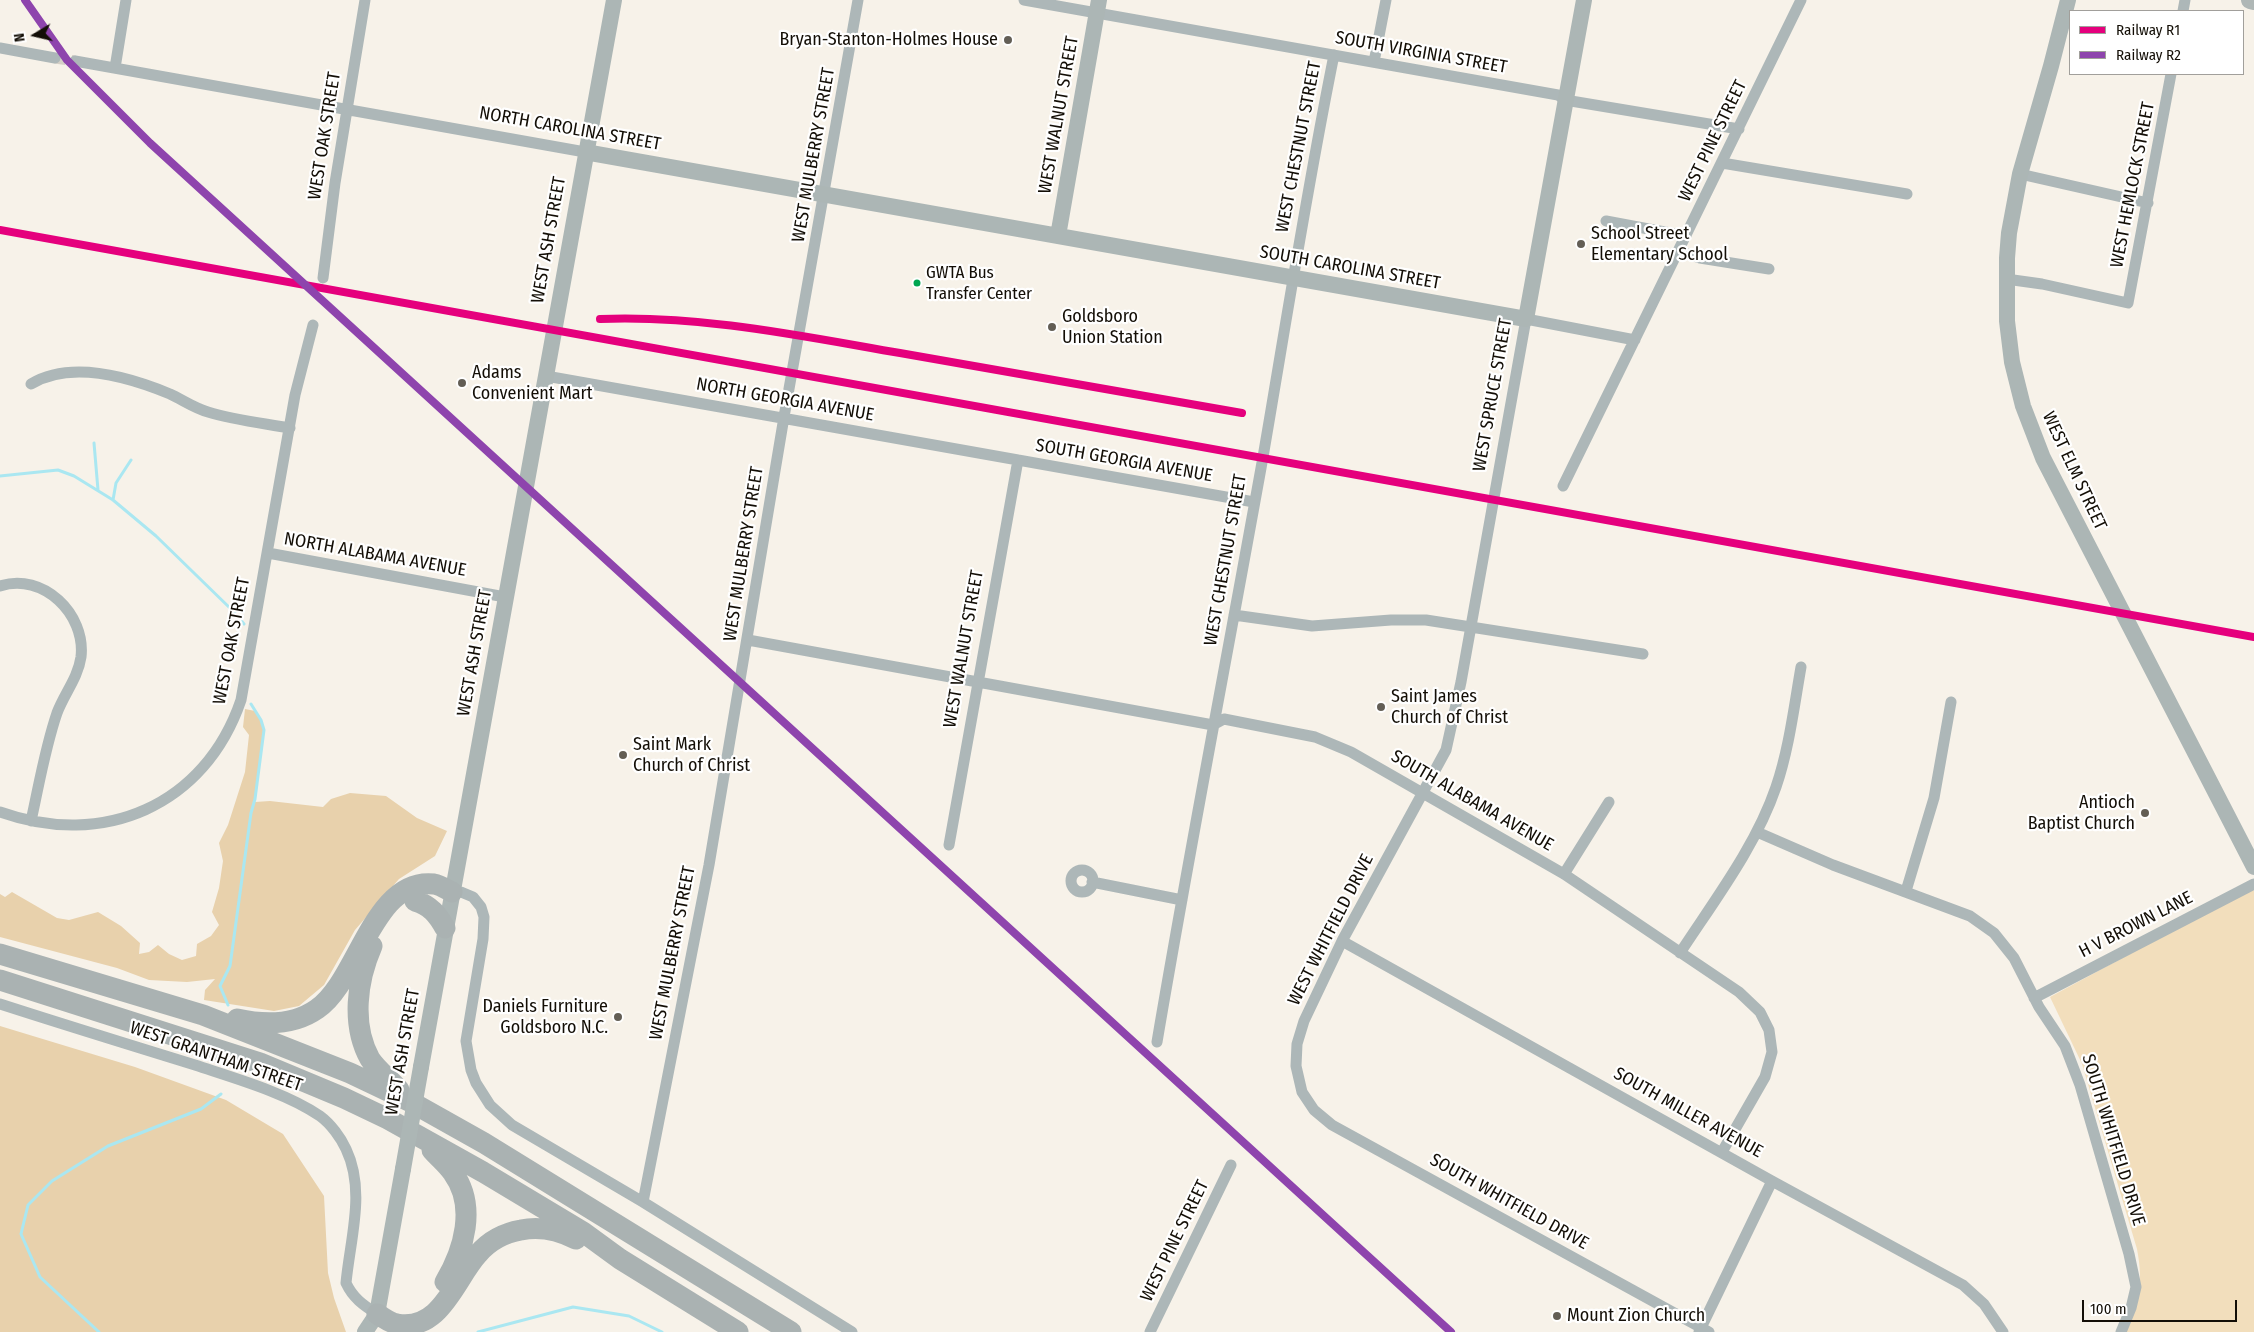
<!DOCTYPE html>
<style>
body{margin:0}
#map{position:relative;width:2254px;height:1332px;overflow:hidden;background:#f7f2e9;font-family:"Fira Sans Condensed",sans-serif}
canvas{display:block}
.legend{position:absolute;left:2069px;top:10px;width:175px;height:65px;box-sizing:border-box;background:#fff;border:1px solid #a19f9b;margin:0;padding:6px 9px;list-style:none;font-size:15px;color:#130e06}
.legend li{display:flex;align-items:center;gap:10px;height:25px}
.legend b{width:25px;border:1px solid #a19f9b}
.north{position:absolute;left:10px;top:10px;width:50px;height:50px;-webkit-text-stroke:4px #fff;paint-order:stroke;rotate:261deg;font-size:14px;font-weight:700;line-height:20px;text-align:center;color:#130e06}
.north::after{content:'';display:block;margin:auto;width:18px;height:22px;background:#130e06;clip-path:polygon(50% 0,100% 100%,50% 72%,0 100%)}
.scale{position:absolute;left:2082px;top:1300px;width:155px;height:22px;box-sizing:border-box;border:2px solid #130e06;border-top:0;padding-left:6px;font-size:15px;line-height:18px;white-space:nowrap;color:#130e06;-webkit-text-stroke:4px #fff;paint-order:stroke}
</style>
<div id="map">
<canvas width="2254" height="1332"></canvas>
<ul class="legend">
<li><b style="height:6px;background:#e5007d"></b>Railway R1</li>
<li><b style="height:6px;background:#8e44ad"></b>Railway R2</li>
</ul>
<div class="north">N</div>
<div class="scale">100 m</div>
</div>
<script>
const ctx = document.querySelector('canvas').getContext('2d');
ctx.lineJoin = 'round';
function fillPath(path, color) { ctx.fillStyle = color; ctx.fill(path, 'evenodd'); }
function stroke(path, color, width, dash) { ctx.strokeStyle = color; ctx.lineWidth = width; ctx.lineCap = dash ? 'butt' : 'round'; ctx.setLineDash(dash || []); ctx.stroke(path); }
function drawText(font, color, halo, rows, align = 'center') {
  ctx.font = font + ' "Fira Sans Condensed",sans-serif'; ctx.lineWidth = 4.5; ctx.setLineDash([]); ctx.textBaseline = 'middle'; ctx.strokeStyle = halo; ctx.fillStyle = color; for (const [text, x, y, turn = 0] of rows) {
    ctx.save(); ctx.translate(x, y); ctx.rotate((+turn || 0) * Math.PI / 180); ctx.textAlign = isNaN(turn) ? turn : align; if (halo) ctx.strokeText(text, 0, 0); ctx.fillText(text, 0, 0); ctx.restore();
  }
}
fillPath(new Path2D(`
 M2252,888l2,3v441h-129c13,-34 19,-46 12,-83l-55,-185 -32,-67z`), '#f2debc');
fillPath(new Path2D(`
 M245,709l10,2 6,9 3,10 -9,72 15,-1 53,6 8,-8 19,-6 36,3 31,22 30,13 -12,25 -36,23 -44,51 -31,55 -25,21 -25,5 -70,-11 1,-10 10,-11 -28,3 -38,-2 -32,-12 -117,-31v-43l5,3 7,-5 45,26 12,2 29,-8 23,14 19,17 -1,11 10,-2 9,-7 11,9 13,6 14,-4 1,-12 14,-8 8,-11 -7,-13 7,-24 4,-27 -4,-18 9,-18 17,-53 4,-37 -6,-8z
 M0,1026l135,41 91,33 57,34 41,62 4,77 6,25 12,34h-346z`), '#e8d1ac');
stroke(new Path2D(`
 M94,443l4,47
 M0,476l58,-6 16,6 39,24 43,36 77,75 11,13
 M113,500l3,-17 15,-23
 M228,1005l-8,-19 10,-20 21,-153 4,-14 9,-69 -3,-10 -10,-16
 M99,1332l-59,-55 -19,-43 7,-29 24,-24 56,-35 93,-37 20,-15
 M478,1332l95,-25 56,9 33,16`), '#aae7f1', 3);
stroke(new Path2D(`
 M55,58l20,3`), '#d5d0c7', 11, [11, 5.5]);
stroke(new Path2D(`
 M1024,0l534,95 7,5 174,29
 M2183,11l2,-11
 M0,48l55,10
 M75,61l510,91
 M1374,62l12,-62
 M115,68l11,-68
 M1722,163l185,31
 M2020,174l128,29
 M1606,221l80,15
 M1679,251l21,7 69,11
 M323,278l12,-95 30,-183
 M2006,279l36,5 86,19 43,-229
 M1635,340l-109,-21 -65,363 -15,68 -104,191 -38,80 -7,23 -1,22 6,26 12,18 18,15 377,207
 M546,376l708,126
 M31,384c40,-24 98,-7 139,10 13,6 24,14 38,18 26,8 54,11 82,16
 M1563,486l238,-486
 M268,553l237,44
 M0,586c43,-14 86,28 81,71 -3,21 -17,37 -24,56 -12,35 -18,72 -26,108
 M1234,615l78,11 79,-6h35l217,34
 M748,640l465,85 11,-6 91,18 36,15 213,122 175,118 21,20 9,18 3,22 -7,25 -43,75
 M0,812c103,37 205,-6 241,-112l54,-305 18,-70
 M1757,832l76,33 137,51 24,17 20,25 25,49 26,39 15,39 49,169 7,33 -5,21 -10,24
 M949,845l69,-385
 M1071 881a11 11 0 1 1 22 0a11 11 0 1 1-22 0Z
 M1564,874l45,-72
 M1092,882l90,18
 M1906,891l28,-93 17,-96
 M452,892h9l12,5 8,10 3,10 -1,22 -17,102 5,29 5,13 14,22 22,20 131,77 209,130
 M1342,941l430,240 191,104 21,19 19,28
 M1680,953c34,-52 76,-107 96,-166 13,-38 18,-80 25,-120
 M2034,998l220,-114
 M0,1004c65,21 130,41 195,61 39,13 92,28 125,51 11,8 21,22 26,33 20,42 4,90 0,134 7,15 17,22 31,31
 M1157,1042c33,-195 71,-390 106,-585 23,-134 44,-269 71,-402
 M643,1202l66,-337 75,-448 74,-417
 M1150,1332l81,-167
 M1699,1332l73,-151`), '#adb7b8', 11);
stroke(new Path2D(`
 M2068,0l-17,66 -31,108 -11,59 -2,25v63l5,41 11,44 20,52 211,409
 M585,152l941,167 58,-319
 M1058,236l41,-236
 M421,1067l193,-1067
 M365,1332l12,-18 26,-145`), '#acb6b5', 16);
stroke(new Path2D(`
 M2250,0l4,1`), '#afb7b6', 18);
stroke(new Path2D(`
 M415,901c15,4 23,14 30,27
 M372,946c-15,34 -21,79 -2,113 8,12 20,20 29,31
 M0,954l203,61 147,58 61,29 73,41 307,189
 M0,980l260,83 84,35 44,21 95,53 100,60 37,27 118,73
 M237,1019c27,6 56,7 80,-10 41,-27 56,-132 117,-125 6,1 12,5 18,8
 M432,1150c7,8 15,14 21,23 24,33 11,77 -8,109
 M377,1314c6,3 13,9 20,10 44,8 58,-45 81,-70 11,-13 26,-21 43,-24 19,-4 37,0 55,9`), '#aab2b2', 21);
stroke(new Path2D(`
 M403,1169l18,-102`), '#acb6b5', 16);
stroke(new Path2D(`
 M0,230l2254,407
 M600,319c102,-4 201,17 300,34 114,20 228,40 342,60`), '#e5007d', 8);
stroke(new Path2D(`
 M25,0l42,60 83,83 1301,1189`), '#8e44ad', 8);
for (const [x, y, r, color] of [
 [1008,40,5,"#635e55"],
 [1581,244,5,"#635e55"],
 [917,283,4.5,"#00a651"],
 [1052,327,5,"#635e55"],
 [462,383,5,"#635e55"],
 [1381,707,5,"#635e55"],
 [623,755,5,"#635e55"],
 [2145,813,5,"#635e55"],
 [618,1017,5,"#635e55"],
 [1557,1316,5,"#635e55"]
]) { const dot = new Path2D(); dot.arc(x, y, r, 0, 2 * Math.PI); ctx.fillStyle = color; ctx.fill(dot); stroke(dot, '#fff', 2); }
drawText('17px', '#130e06', '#fff', [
 ["GWTA Bus",926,273],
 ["Transfer Center",926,294]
], 'left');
drawText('18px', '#130e06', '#fff', [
 ["Bryan-Stanton-Holmes House",998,40,"right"],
 ["School Street",1591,234],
 ["Elementary School",1591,255],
 ["Goldsboro",1062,317],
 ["Union Station",1062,338],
 ["Adams",472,373],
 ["Convenient Mart",472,394],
 ["Saint James",1391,697],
 ["Church of Christ",1391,718],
 ["Saint Mark",633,745],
 ["Church of Christ",633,766],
 ["Antioch",2135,803,"right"],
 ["Baptist Church",2135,824,"right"],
 ["Daniels Furniture",608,1007,"right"],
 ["Goldsboro N.C.",608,1028,"right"],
 ["Mount Zion Church",1567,1316]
], 'left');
drawText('18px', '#130e06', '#fff', [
 ["SOUTH VIRGINIA STREET",1421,53,10],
 ["WEST WALNUT STREET",1059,115,-80],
 ["NORTH CAROLINA STREET",570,129,10],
 ["WEST OAK STREET",325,136,-81],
 ["WEST PINE STREET",1713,141,-64],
 ["WEST CHESTNUT STREET",1299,147,-79],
 ["WEST MULBERRY STREET",814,155,-80],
 ["WEST HEMLOCK STREET",2133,185,-79],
 ["WEST ASH STREET",549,240,-80],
 ["SOUTH CAROLINA STREET",1350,268,10],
 ["WEST SPRUCE STREET",1493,395,-80],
 ["NORTH GEORGIA AVENUE",785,400,10],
 ["SOUTH GEORGIA AVENUE",1124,461,10],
 ["WEST ELM STREET",2074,471,65],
 ["WEST MULBERRY STREET",744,554,-81],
 ["NORTH ALABAMA AVENUE",375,555,10],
 ["WEST CHESTNUT STREET",1226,560,-80],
 ["WEST OAK STREET",232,641,-79],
 ["WEST WALNUT STREET",964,649,-80],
 ["WEST ASH STREET",475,653,-80],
 ["SOUTH ALABAMA AVENUE",1472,801,30],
 ["H V BROWN LANE",2136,925,-27],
 ["WEST WHITFIELD DRIVE",1331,930,-63],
 ["WEST MULBERRY STREET",673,953,-79],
 ["WEST ASH STREET",403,1052,-80],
 ["WEST GRANTHAM STREET",216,1057,19],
 ["SOUTH MILLER AVENUE",1688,1113,29],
 ["SOUTH WHITFIELD DRIVE",2113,1140,73],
 ["SOUTH WHITFIELD DRIVE",1509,1202,29],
 ["WEST PINE STREET",1175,1241,-64]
]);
</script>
